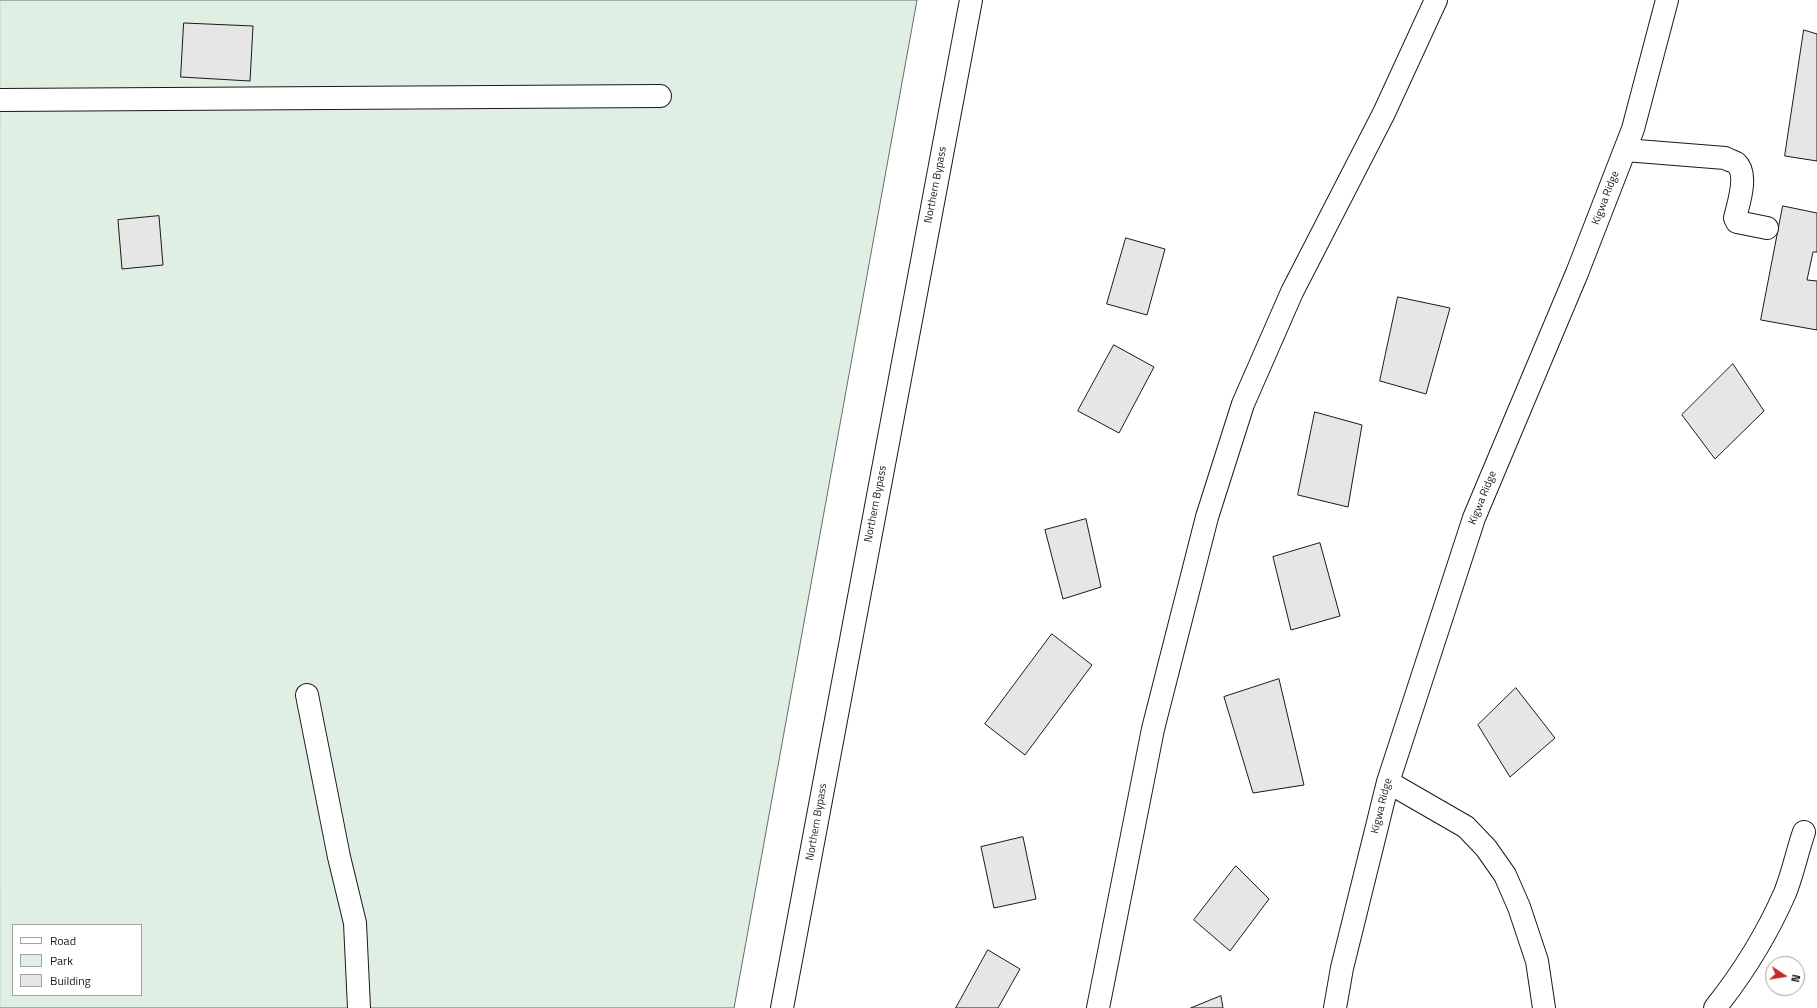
<!DOCTYPE html>
<style>
body{margin:0}
#map{position:relative;width:1817px;height:1008px;overflow:hidden;background:#fff;font-family:"Titillium Web",sans-serif}
canvas{display:block}
.legend{position:absolute;left:12px;top:924px;width:130px;height:72px;box-sizing:border-box;background:#fff;border:1px solid #a3a3a3;margin:0;padding:5px 7px;list-style:none;font-size:12px;color:#1a1a1a}
.legend li{display:flex;align-items:center;gap:8px;height:20px}
.legend b{width:20px;border:1px solid #a3a3a3}
.north{position:absolute;left:1765px;top:956px;width:40px;height:40px;box-sizing:border-box;background:#fff;border:1px solid #a3a3a3;border-radius:50%;rotate:102deg;font-size:11px;font-weight:700;line-height:16px;text-align:center;color:#1a1a1a}
.north::after{content:'';display:block;margin:auto;width:14px;height:18px;background:#c62828;clip-path:polygon(50% 0,100% 100%,50% 72%,0 100%)}
</style>
<div id="map">
<canvas width="1817" height="1008"></canvas>
<ul class="legend">
<li><b style="height:5px;background:#fff"></b>Road</li>
<li><b style="height:11px;background:#e0efe3"></b>Park</li>
<li><b style="height:11px;background:#e6e6e6"></b>Building</li>
</ul>
<div class="north">N</div>
</div>
<script>
const ctx = document.querySelector('canvas').getContext('2d');
ctx.lineJoin = 'round';
function fillPath(path, color) { ctx.fillStyle = color; ctx.fill(path, 'evenodd'); }
function stroke(path, color, width, dash) { ctx.strokeStyle = color; ctx.lineWidth = width; ctx.lineCap = dash ? 'butt' : 'round'; ctx.setLineDash(dash || []); ctx.stroke(path); }
function drawText(font, color, halo, rows, align = 'center') {
  ctx.font = font + ' "Titillium Web",sans-serif'; ctx.lineWidth = 3; ctx.setLineDash([]); ctx.textBaseline = 'middle'; ctx.strokeStyle = halo; ctx.fillStyle = color; for (const [text, x, y, turn = 0] of rows) {
    ctx.save(); ctx.translate(x, y); ctx.rotate((+turn || 0) * Math.PI / 180); ctx.textAlign = isNaN(turn) ? turn : align; if (halo) ctx.strokeText(text, 0, 0); ctx.fillText(text, 0, 0); ctx.restore();
  }
}
const green = new Path2D(`
 M0,0h917l-183,1008h-734zM13,925h128v70h-128z`);
fillPath(green, '#e0efe3');
stroke(green, '#6a6a6a', 1);
const building = new Path2D(`
 M184,23l69,3 -3,55 -69,-4z
 M1804,30l13,4v127l-32,-5z
 M1783,206l34,7v39h-4l-6,28 10,1v49l-56,-10z
 M159,216l4,49 -41,4 -4,-49z
 M1126,238l39,11 -18,66 -40,-11z
 M1398,297l52,11 -24,86 -46,-13z
 M1114,345l40,22 -35,66 -41,-22z
 M1733,364l31,47 -49,48 -33,-44z
 M1315,412l47,13 -14,82 -50,-12z
 M1086,519l15,68 -38,12 -18,-69z
 M1320,543l20,73 -49,14 -18,-73z
 M1052,634l40,31 -67,90 -40,-31z
 M1279,679l25,106 -51,8 -29,-96z
 M1516,688l39,50 -45,39 -32,-52z
 M1023,837l13,62 -42,9 -13,-61z
 M1236,866l33,33 -39,52 -36,-31z
 M988,950l32,19 -22,39h-42z
 M1221,996l2,12h-32z`);
fillPath(building, '#e6e6e6');
stroke(building, '#1a1a1a', 1);
const street = new Path2D(`
 M0,100l660,-4
 M1625,150l100,8c3,2 8,3 11,5 13,11 2,42 -1,55l2,4 30,6
 M307,695l32,162 16,66 4,85
 M1388,782l78,45 20,21 19,27 14,32 18,54 7,47
 M1098,1008l55,-279 54,-212 36,-113 49,-112 92,-179 52,-113
 M1335,1008l7,-40 46,-186 86,-264 103,-245 56,-144 34,-129
 M1715,1008c28,-35 52,-74 70,-115 8,-20 12,-41 19,-61`);
const primary = new Path2D(`
 M782,1008l189,-1008`);
stroke(street, '#1a1a1a', 24);
stroke(primary, '#1a1a1a', 24);
stroke(street, '#fff', 22);
stroke(primary, '#fff', 22);
drawText('11px', '#1a1a1a', '#fff', [
 ["Northern Bypass",936,185,-79],
 ["Kigwa Ridge",1606,198,-69],
 ["Kigwa Ridge",1483,498,-68],
 ["Northern Bypass",876,504,-79],
 ["Kigwa Ridge",1382,806,-76],
 ["Northern Bypass",817,822,-80]
]);
</script>
